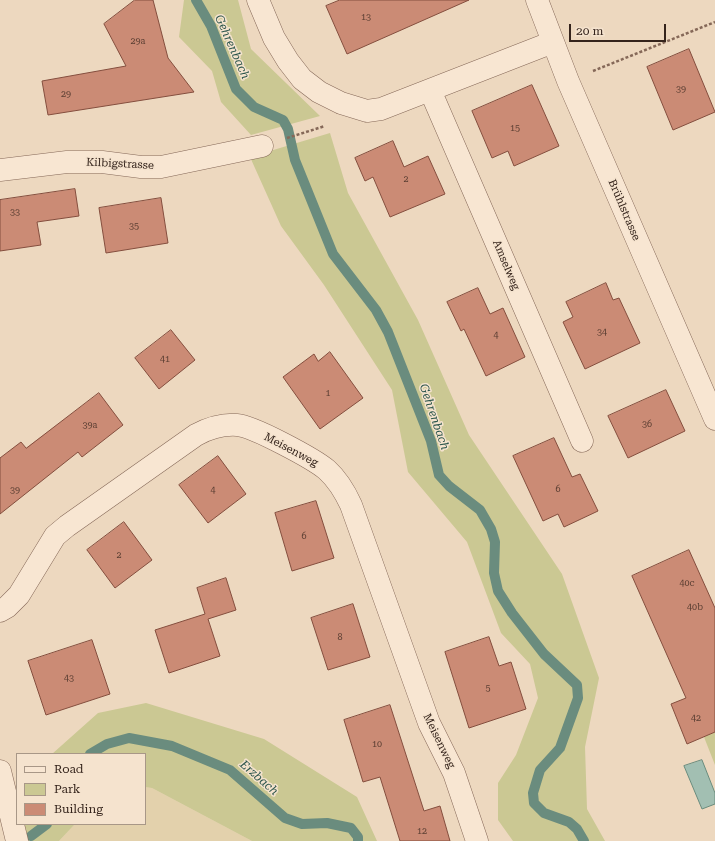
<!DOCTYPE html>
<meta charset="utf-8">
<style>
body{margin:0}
#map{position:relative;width:715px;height:841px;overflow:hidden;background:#edd8bf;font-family:"Roboto Serif",serif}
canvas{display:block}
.legend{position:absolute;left:16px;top:753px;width:130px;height:72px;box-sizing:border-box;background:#f5e3ce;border:1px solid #a89787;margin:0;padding:5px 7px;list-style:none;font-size:12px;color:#35241c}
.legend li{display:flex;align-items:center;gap:8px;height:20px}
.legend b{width:20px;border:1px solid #a89787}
.scale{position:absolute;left:569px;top:24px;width:97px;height:18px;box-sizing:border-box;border:2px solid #35241c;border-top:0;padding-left:5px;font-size:12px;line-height:14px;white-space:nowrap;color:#35241c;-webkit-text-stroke:3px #f5e3ce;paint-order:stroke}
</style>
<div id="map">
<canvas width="715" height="841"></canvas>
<ul class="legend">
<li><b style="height:5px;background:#f8e6d2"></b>Road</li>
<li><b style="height:11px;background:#cbc893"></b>Park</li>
<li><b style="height:11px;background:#cb8b75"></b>Building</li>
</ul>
<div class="scale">20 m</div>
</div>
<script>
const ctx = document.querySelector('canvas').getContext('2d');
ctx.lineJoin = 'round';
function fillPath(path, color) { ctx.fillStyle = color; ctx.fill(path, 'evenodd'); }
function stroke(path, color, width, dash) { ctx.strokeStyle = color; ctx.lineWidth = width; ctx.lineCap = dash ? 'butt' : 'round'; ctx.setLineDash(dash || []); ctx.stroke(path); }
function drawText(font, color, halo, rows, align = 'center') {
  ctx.font = font + ' "Roboto Serif",serif'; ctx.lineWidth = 3; ctx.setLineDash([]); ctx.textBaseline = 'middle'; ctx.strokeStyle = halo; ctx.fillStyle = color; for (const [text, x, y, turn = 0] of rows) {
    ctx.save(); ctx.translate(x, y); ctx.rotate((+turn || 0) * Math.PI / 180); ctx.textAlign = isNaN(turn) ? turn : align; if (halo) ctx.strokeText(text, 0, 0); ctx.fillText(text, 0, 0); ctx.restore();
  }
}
fillPath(new Path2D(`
 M145,787l7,1 100,53h-193l16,-17h70z`), '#e3d1ac');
fillPath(new Path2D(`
 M184,0h54l13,49 69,67 -69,19 -30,-33 -9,-31 -33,-34z
 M330,133l18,60 70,127 51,115 93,139 37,104 -14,69 2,62 18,32h-92l-15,-21v-37l18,-28 22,-57 -8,-34 -29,-31 -34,-91 -59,-70 -16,-82 -68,-105 -43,-59 -31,-69z
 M146,703l118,36 93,58 20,44h-125l-100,-53 -7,-1v-33h-93l46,-41z
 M715,732v33l-11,-28z
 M24,824h51l-16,17h-30z`), '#cbc893');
const water = new Path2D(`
 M702,760l13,33v11l-13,5 -18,-43z`);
fillPath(water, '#a2bfb2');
stroke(water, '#6a8c7e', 1);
stroke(new Path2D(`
 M196,0l15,26 25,63 18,18 29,13 5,9 7,31 38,94 43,56 12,22 43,109 8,34 10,11 31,24 11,19 4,13 -1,31 4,18 14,22 32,41 33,31 1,13 -18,50 -20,22 -7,23 1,10 10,10 25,9 8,7 7,12
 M90,754l17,-10 22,-6 43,8 58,24 55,48 17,6 25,-1 24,5 7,9v4
 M31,836l16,-12`), '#6a8c7e', 10);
const building = new Path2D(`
 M135,0h18l15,58 26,34 -146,23 -6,-34 84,-15 -22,-42z
 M340,0h129l-122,54 -21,-48z
 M689,49l26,63 -42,18 -26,-63z
 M532,85l27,61 -45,20 -6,-15 -16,7 -20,-47z
 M393,141l11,26 24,-11 17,38 -55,23 -17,-40 -8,4 -10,-23z
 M75,189l4,27 -42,6 4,23 -41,6v-51z
 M161,198l7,45 -62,10 -7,-45z
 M606,283l7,17 6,-2 21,45 -55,26 -22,-47 10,-5 -7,-15z
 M478,288l12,26 13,-6 22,49 -39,19 -22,-47 -3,2 -14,-29z
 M171,330l24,30 -36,29 -24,-31z
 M330,352l33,46 -43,31 -37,-52 31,-23 4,7z
 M666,390l19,41 -57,27 -20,-42z
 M99,393l24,32 -41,32 -4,-5 -78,62v-56l21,-16 5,6z
 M554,438l18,39 8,-3 18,37 -34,16 -6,-13 -15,7 -30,-65z
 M218,456l28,38 -38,29 -29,-38z
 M316,501l18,57 -42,13 -17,-58z
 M124,522l28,38 -37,28 -28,-38z
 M689,550l26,58v124l-28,12 -16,-40 15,-6 -54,-122z
 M226,578l10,32 -28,9 12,37 -51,17 -14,-43 50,-16 -8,-26z
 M353,604l17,53 -42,13 -17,-52z
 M489,637l10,29 12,-4 15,47 -57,19 -24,-76z
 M92,640l18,54 -64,21 -18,-54z
 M390,705l34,106 16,-5 10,35h-50l-20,-64 -17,5 -19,-62z`);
fillPath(building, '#cb8b75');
stroke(building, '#844e3e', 1);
const minor = new Path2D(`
 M258,0l16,38 14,23 14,18 17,13 22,11 26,8 14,-2 172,-67
 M537,0l31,81 147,338
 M430,90l152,351
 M0,170l67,-8h35l39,5h20l101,-21
 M0,611l7,-4 12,-12 36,-59 12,-10 129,-91c13,-7 25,-11 41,-10 16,1 77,34 90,45 11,10 18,22 24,35l78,218 25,50 23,68
 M0,771l17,70`);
stroke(minor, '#856858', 23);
stroke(new Path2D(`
 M593,71l122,-49
 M287,138l38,-12`), '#856858', 2.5, [3, 2]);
stroke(minor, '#f8e6d2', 22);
drawText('9px', '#5a3e32', null, [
 ["13",366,17],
 ["29a",138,41],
 ["39",681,89],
 ["29",66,94],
 ["15",515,128],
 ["2",406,179],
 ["33",15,212],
 ["35",134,226],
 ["34",602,332],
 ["4",496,335],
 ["41",165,359],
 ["1",328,393],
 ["36",647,424],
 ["39a",90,425],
 ["6",558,489],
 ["39",15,490],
 ["4",213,490],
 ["6",304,536],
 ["2",119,555],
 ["40c",687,583],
 ["40b",695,607],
 ["8",340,637],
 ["43",69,678],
 ["5",488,688],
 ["42",696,718],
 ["10",377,744],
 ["12",422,831]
]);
drawText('11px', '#35241c', '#f5e3ce', [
 ["Kilbigstrasse",120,164,3],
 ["Brühlstrasse",624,210,67],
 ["Amselweg",506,265,67],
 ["Meisenweg",291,450,28],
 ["Meisenweg",439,741,64]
]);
drawText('italic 12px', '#2b554b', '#f5e3ce', [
 ["Gehrenbach",232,47,66],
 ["Gehrenbach",434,417,71],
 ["Erzbach",259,778,41]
]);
</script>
